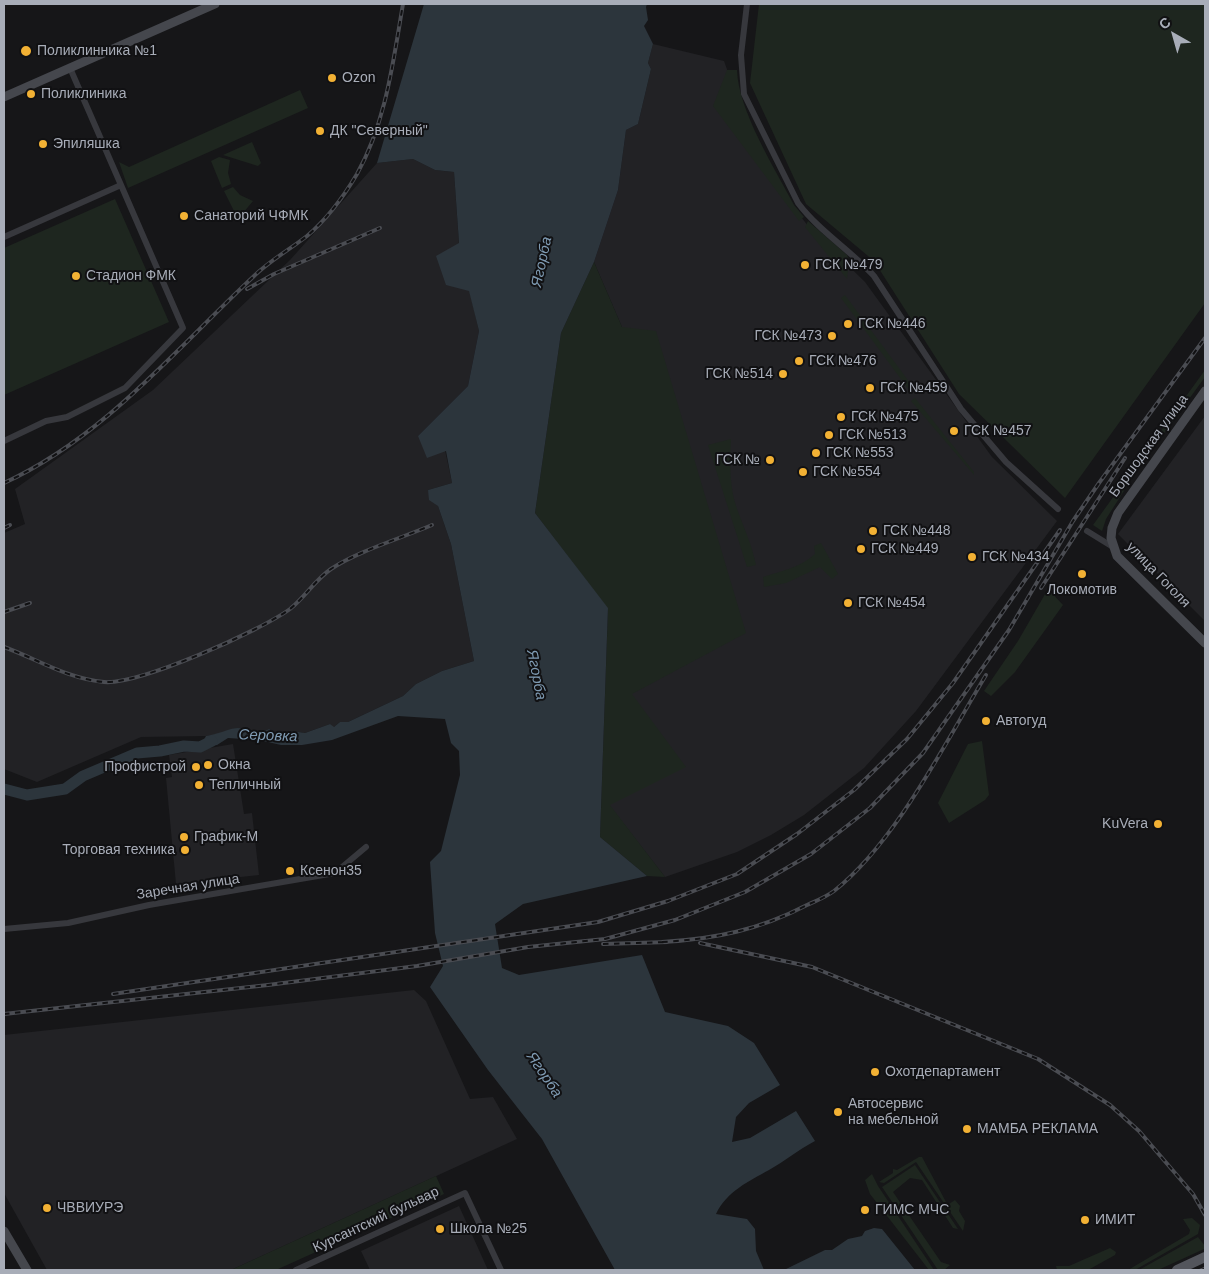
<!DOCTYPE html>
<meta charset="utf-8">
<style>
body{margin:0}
#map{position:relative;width:1209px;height:1274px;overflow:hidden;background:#161618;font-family:Helvetica,sans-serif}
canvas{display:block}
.frame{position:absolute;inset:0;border:5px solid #a8adb8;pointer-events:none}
.north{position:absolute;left:1149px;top:10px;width:50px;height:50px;-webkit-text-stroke:4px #111113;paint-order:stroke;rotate:322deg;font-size:14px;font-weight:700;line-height:20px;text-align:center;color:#a8adb8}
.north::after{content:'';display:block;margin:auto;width:18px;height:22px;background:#a8adb8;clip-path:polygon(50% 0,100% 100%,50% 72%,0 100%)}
</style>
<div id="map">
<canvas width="1209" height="1274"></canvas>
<div class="frame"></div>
<div class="north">С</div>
</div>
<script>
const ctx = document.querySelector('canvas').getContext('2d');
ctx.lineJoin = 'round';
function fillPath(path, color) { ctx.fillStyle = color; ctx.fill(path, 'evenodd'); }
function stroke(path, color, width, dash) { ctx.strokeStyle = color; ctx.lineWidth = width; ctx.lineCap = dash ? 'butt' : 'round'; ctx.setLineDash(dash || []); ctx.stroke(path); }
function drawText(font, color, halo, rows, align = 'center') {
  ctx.font = font + ' Helvetica,sans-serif'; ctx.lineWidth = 4; ctx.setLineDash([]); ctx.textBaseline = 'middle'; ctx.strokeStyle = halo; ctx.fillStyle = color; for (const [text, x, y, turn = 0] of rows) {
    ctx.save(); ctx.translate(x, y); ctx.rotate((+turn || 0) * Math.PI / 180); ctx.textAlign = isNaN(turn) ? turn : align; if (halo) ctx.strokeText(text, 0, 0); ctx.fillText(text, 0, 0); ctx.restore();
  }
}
fillPath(new Path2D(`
 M653,44l71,17 15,42 53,102 16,21 57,56 127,175 65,64 -141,190 -52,57 -60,47 -33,20 -34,17 -72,25 -56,-72 22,-111 -9,-367 -28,-65 24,-72 8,-60 12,-6 13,-55 -3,-6z
 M413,159l22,11 19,2 5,72 20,87 -11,55 -50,50 27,14 7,33 -24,7 10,16 13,38 23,117 -32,10 -26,13 -13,12 -55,26h-8l-7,6 -3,-4 -25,9 -13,-2 -8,5 -15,-7 -9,4 -24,-5 -15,6 -15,2 -65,1 -104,45 -33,-13v-236l21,-9 -10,-35 138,-99 137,-130 87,-97z
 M1205,416v205l-87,-87z
 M233,744l11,70 8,-1 7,62 -83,9 -10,-106 6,-1 -3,-22z
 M414,990l12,11 44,98 23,-2 24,42 -286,131h-184l-43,-77v-158z
 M459,1206l29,64h-118l-9,-19z`), '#222225');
fillPath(new Path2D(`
 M759,4h446v299l-140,195 -106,-104 -85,-133 -68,-57 -56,-121z
 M727,70h10c1,40 38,99 57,135l10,12 -5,4 -86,-115z
 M300,90l8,18 -180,80 -9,-26 10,5z
 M252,142l9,21 -3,3 -35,-11z
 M219,157l11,3 -2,13 3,11 -9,4 -11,-27z
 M233,187l7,8 13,6 -15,18 -14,-28z
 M115,199l54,123 -165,73v-147z
 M808,221l39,34 2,6 -2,18 -42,-52z
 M594,262l28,65 34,4 90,302 -114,61 54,73 -76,38 55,72 -18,-1 -47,-39 8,-228 -73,-96 26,-180z
 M845,295l68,92 -4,3 -68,-92z
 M1205,370v7l-69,95 -30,47 -4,12 -9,-6z
 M915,398l59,74v3l-63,-74z
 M731,439c-1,23 -2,48 6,70 7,19 15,36 19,56l-9,2 -39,-122z
 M821,543l17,31 -6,5 -12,-12 -34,16 -22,4 -1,-10c19,-6 38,-10 52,-23l-1,-8z
 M1048,589l15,16 -48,67 -24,24 -7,-5 34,-50z
 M982,741l7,54 -4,5 -36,23 -11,-20 30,-59z
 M919,1157h3l24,45 3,2 6,-4 5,6 -1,5 6,10 -2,10 -47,-69 -32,21 -5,-1 14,-9v-4l4,1z
 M915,1165l43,64 -5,-1 -31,-48 -12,-2 -17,14 48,70 9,3 -6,5h-6l-56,-83z
 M872,1174l6,12 56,84h-5l-59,-76 -5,-14z
 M436,1176l8,18 -168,76h-45z
 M1192,1218l8,7 -2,9 -63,36h-7l61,-36 1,-4 -7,-11z
 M1198,1237l7,9 -1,3 -46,21h-19z
 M1110,1248l6,4 -1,3 -27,15h-31l-1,-4h13z`), '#1e261f');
fillPath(new Path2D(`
 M424,4h223l-1,3 2,13 -4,6 9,18 -5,19 3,6 -13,55 -12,6 -8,60 -24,72 -33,71 -26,180 73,95 -8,229 47,39 -124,28 -28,20 7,44 17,7 123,-20 23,57 63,14 26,17 26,42 -31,18 -13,14 -4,25 18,-4 46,-27 19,30c-17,9 -30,20 -46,29 -20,11 -43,22 -53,44l31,5 8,10 1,22 8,19h-149l-73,-131 -54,-69 -58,-83 13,-21 -8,-33 -5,-71 11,-11 19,-76 -1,-24 -8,-8 -6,-24 -47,-3 -66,24 -30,5h-21l-22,-5 -31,-2 -11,7 -17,2 6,-11c10,-1 24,-8 32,-8 12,1 18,7 31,1l14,7 9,-5 13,2 25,-9 4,3 6,-5h8l55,-26 13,-12 26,-13 32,-10 -23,-117 -13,-38 -9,-6 -1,-10 24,-7 -6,-32 -19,7 -9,-22 50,-50 11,-55 -10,-40 -23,-6 -10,-29 23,-13 -5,-71 -19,-2 -22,-11 -36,4z
 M874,1228l8,1 33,41h-131l41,-20h7l16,-11 14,-3 3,-5z`), '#2c353c');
stroke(new Path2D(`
 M4,789l23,6 38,-6 18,-13 54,-23 23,-2 24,-5 16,1 12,-6`), '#2c353c', 11);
stroke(new Path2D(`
 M747,4l-6,51 3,39 54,109c21,28 52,47 76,73l87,133 45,53 52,47
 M4,237l117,-52 -51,-117
 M4,441l42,-20 21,-4 58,-29 58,-60 -62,-143
 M1087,531l26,16
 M4,929l64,-6 81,-18 186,-32 31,-26
 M296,1270l169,-77 36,77`), '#37383d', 6);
stroke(new Path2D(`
 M4,97l211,-93
 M1205,391l-87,122 -6,15 -1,10 6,18 88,87
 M4,1231l23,39`), '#45474d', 9);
stroke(new Path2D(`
 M1177,1270l28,-13`), '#53555c', 10);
stroke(new Path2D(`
 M1198,1270l7,-3`), '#4a4c52', 1);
const rail = new Path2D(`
 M247,289l27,-15 106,-46
 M4,483c100,-46 170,-132 249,-206 16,-16 36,-27 54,-41 19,-16 37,-40 50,-62 29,-52 36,-112 46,-170
 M4,528l6,-3
 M1041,588l84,-130
 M4,612l26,-9
 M4,647c33,12 64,32 100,35 35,3 156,-51 186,-73 15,-12 25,-29 41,-40 27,-18 71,-31 101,-44
 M662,942c53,-3 97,-12 145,-37 9,-4 19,-8 27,-14 62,-49 111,-148 152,-216
 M700,943l112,24 226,92 72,46 29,26 54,63 12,21
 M603,944l65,-2
 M113,994l485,-72 70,-21 69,-27 60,-40 57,-44 53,-51 46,-56 107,-153
 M4,1014l264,-29 149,-19 111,-19 77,-8 70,-19 70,-28 66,-38 59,-46 53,-55 86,-123 64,-109 26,-38 106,-145`);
stroke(rail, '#4a4c52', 4);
stroke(rail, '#111113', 2, [5.5]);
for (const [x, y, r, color] of [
 [26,51,6,"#f2b134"],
 [332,78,5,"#f2b134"],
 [31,94,5,"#f2b134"],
 [320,131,5,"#f2b134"],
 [43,144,5,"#f2b134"],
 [184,216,5,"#f2b134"],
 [805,265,5,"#f2b134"],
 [76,276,5,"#f2b134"],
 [848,324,5,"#f2b134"],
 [832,336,5,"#f2b134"],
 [799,361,5,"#f2b134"],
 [783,374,5,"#f2b134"],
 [870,388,5,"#f2b134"],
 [841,417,5,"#f2b134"],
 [954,431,5,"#f2b134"],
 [829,435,5,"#f2b134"],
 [816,453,5,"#f2b134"],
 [770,460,5,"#f2b134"],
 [803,472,5,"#f2b134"],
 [873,531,5,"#f2b134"],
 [861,549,5,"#f2b134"],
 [972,557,5,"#f2b134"],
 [1082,574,5,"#f2b134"],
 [848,603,5,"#f2b134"],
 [986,721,5,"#f2b134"],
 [208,765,5,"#f2b134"],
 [196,767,5,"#f2b134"],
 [199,785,5,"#f2b134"],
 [1158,824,5,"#f2b134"],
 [184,837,5,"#f2b134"],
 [185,850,5,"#f2b134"],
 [290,871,5,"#f2b134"],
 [875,1072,5,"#f2b134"],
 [838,1112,5,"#f2b134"],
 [967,1129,5,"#f2b134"],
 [47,1208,5,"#f2b134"],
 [865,1210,5,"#f2b134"],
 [1085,1220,5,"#f2b134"],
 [440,1229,5,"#f2b134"]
]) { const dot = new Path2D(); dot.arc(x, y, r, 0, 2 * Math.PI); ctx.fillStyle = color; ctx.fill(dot); stroke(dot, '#111113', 2); }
drawText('14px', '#a8adb8', '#111113', [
 ["Поликлинника №1",37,51],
 ["Ozon",342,78],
 ["Поликлиника",41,94],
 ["ДК \"Северный\"",330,131],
 ["Эпиляшка",53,144],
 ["Санаторий ЧФМК",194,216],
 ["ГСК №479",815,265],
 ["Стадион ФМК",86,276],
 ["ГСК №446",858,324],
 ["ГСК №473",822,336,"right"],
 ["ГСК №476",809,361],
 ["ГСК №514",773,374,"right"],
 ["ГСК №459",880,388],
 ["ГСК №475",851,417],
 ["ГСК №457",964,431],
 ["ГСК №513",839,435],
 ["ГСК №553",826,453],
 ["ГСК №",760,460,"right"],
 ["ГСК №554",813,472],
 ["ГСК №448",883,531],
 ["ГСК №449",871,549],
 ["ГСК №434",982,557],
 ["Локомотив",1082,590,"center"],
 ["ГСК №454",858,603],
 ["Автогуд",996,721],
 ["Окна",218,765],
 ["Профистрой",186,767,"right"],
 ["Тепличный",209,785],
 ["KuVera",1148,824,"right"],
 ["График-М",194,837],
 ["Торговая техника",175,850,"right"],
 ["Ксенон35",300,871],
 ["Охотдепартамент",885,1072],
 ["Автосервис",848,1104],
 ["на мебельной",848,1120],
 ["МАМБА РЕКЛАМА",977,1129],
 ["ЧВВИУРЭ",57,1208],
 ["ГИМС МЧС",875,1210],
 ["ИМИТ",1095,1220],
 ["Школа №25",450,1229]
], 'left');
drawText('14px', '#a8adb8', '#111113', [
 ["Боршодская улица",1149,446,-54],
 ["улица Гоголя",1158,575,46],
 ["Заречная улица",188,887,-9],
 ["Курсантский бульвар",376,1220,-25]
]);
drawText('italic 15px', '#7f9bb3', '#111113', [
 ["Ягорба",542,262,-78],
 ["Ягорба",536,675,79],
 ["Серовка",268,736,2],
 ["Ягорба",544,1075,56]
]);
</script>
